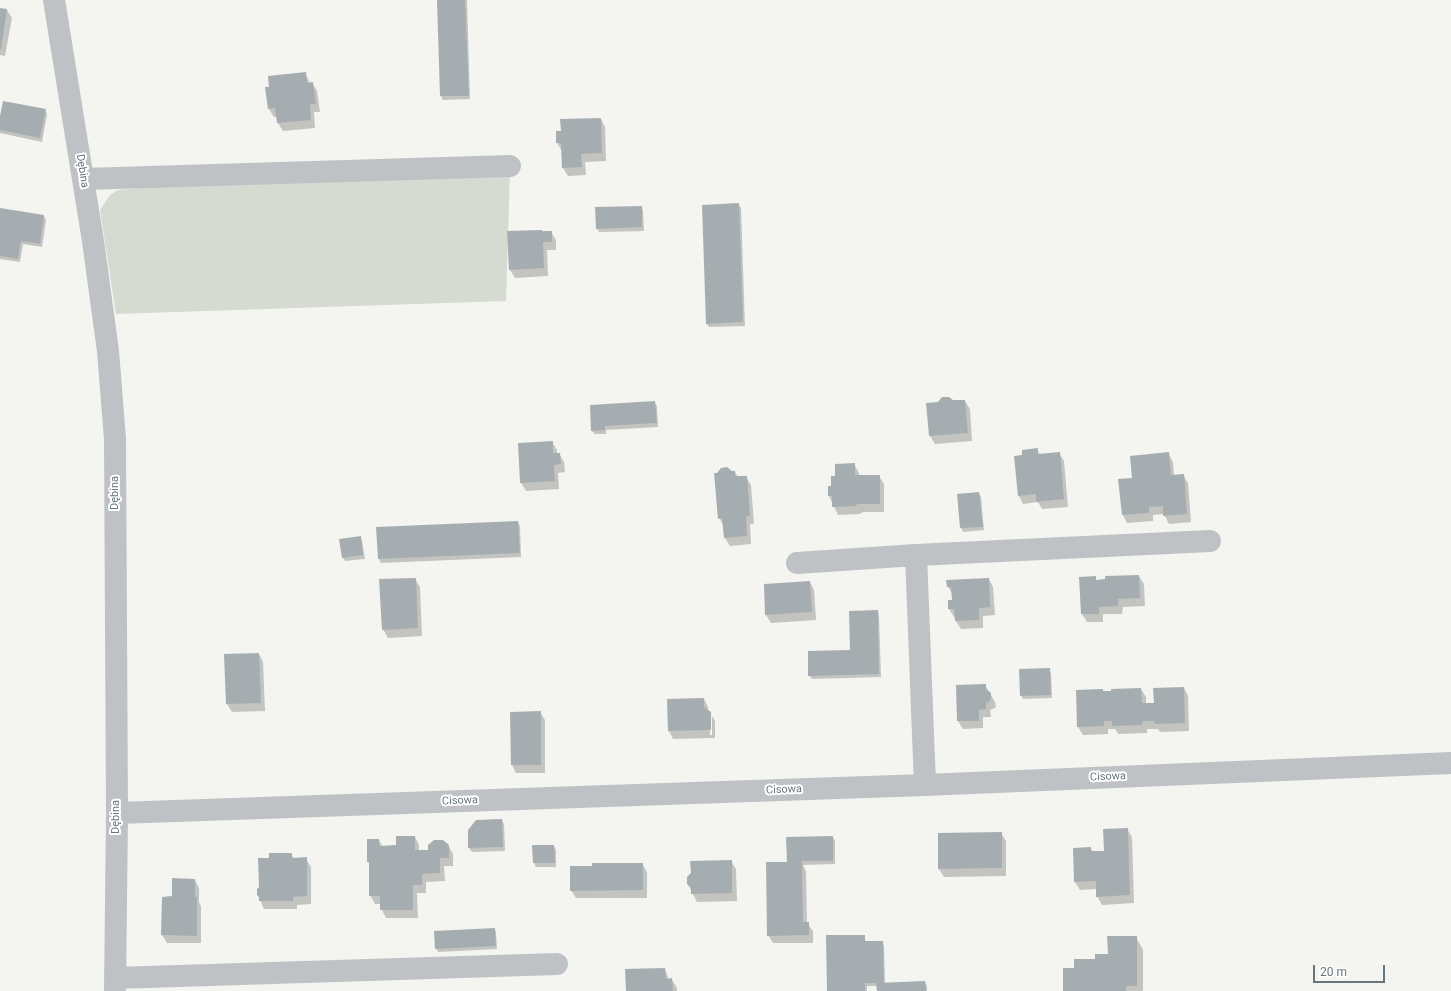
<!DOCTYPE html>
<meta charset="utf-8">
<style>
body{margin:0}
#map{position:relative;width:1451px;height:991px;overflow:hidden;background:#f4f4f1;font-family:Roboto,sans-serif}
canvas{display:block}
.scale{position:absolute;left:1313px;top:965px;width:72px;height:18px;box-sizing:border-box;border:2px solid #66767f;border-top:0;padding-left:5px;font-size:12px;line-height:14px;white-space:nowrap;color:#66767f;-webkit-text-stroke:3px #fff;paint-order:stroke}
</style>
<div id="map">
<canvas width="1451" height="991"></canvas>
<div class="scale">20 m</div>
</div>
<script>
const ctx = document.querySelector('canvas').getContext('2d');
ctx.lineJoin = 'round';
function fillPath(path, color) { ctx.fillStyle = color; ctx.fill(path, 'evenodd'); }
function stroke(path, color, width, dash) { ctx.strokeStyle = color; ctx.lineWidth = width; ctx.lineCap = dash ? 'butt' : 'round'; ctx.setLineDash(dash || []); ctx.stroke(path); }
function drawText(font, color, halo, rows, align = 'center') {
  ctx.font = font + ' Roboto,sans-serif'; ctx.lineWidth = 4; ctx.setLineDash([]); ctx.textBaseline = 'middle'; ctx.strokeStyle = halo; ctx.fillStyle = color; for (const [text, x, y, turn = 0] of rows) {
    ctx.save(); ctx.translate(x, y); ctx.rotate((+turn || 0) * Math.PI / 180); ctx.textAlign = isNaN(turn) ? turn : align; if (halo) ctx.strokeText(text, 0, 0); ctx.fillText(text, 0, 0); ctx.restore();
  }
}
fillPath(new Path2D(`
 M510,171l-4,130 -390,13 -16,-104 10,-15 8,-5 94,-9z`), '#d6dbd2');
fillPath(new Path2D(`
 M438,0h29l3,99 -27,1 -2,-4z
 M0,9l7,1 5,8 -7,38 -5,-1z
 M305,73l5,10h2l5,8 3,21h-6l1,16 -32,3 -5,-8 -1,-6h-3l-5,-8 -3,-21z
 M45,110l2,4 -5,28 -42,-9v-12z
 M601,119l4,8 1,34 -21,1 1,13 -18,1 -5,-8 -1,-17 -5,-8v-11h5z
 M739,205l2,3 4,118 -36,1 -2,-3z
 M641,207l2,3 1,21 -45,1 -2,-4z
 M0,209l44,7 2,4 -4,27 -19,-3 -3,18 -20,-3z
 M542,232h9l5,8v10h-9l1,26 -33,2 -5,-8z
 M965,401l5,8 2,32 -37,3 -5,-8 -3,-32z
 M655,403l2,3 1,21 -52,3v4h-11l-3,-3z
 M552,442l5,8v4h2l5,8 1,10 -7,1 1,16 -33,2 -5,-8 -2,-39z
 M1037,449l3,6 19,-2 5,8 4,46 -26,2 -4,-7 -15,2 -4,-8 4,-40z
 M1168,453l5,9 1,14 9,-1 5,8 3,39 -22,2 -5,-10 -11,1v6l-26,2 -4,-8 -4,-35 14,-1z
 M854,464l5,9v3h20l5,8v28h-21l-3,2 -22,1 -9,-19 7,-19z
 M735,472l3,5h8l5,8 3,39h-4l1,20 -21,2 -5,-8 -1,-12 -5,-8 -1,-44z
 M979,493l2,4 3,33 -21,2 -2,-4 -3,-33z
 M518,522l2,4 1,31 -140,6 -2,-4z
 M360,537l2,4 3,18 -20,2 -2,-3z
 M1139,576l5,8 1,22 -22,1 -1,7h-19v8h-16l-5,-8 -2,-36 15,-1 2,4z
 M415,579l5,8 2,49 -34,2 -5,-9z
 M989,579l4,8 2,28 -12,1v12l-22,1 -5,-8v-4h-2l-5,-8 4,-8v-6l-5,-8z
 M810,582l4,8 2,30 -45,3 -5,-8z
 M877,611l2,4 2,62 -69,2 -3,-4 42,-24z
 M259,654l4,8 2,49 -33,1 -5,-8z
 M1049,669l2,4 1,25 -29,1 -2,-4z
 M985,685l10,17 1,5 -3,2 -3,1 1,7h-8v11l-20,1 -5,-8z
 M1184,688l4,8 1,35 -29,1 -2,-3h-11v4l-29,1 -3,-5h-7v5l-25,1 -5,-8 25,-37 1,2 37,-3 5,8v7h9z
 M704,699l4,8v5l4,4h-2v19h2v-19l3,5v17l-42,1 -4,-8z
 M540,712l5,8v53h-29l-4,-8z
 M502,820l2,4 1,27 -33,1 -3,-4z
 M1127,829l5,8 2,66 -32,2 -5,-9v-7l-17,1 -5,-8 16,-34 2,4h12z
 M1001,833l5,8v35l-62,1 -5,-8z
 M415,837l4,8v6h10l19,-6 5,9v12h-9l1,15 -19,1v11h-9l1,25h-32l-4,-8 -1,-6h-6l-5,-9v-30l-2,-3 11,-22 4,7 14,-1z
 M832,837l3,3v24l-32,1 3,6 1,52 6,8v12h-40l-5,-8 20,-72z
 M554,846l2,4v17h-20l-2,-4z
 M291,854l3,5h12l5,8v37l-14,1v4h-33l-6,-14 12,-36z
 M731,861l5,8 1,32 -40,1 -9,-18z
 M642,864l5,8v26h-71l-5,-8z
 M195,880l4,8v14l2,4v37h-34l-5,-8 11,-38z
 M494,929l2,3 1,17 -59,3 -2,-4z
 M864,936l2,6h16l2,4 1,38 40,-2 2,4v5h-49l-1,-5h-10v5h-39z
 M1136,937l7,13v41h-79l11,-22 34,-14z
 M665,969l4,11h3l5,8v3h-50z`), '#0003');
fillPath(new Path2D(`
 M437,0h28l4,96h-29z
 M0,8l7,1 -6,40h-1z
 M306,72l1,11 6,-1 3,22h-6l1,16 -34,3 -2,-15 -7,1 -3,-22h4l-1,-11z
 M3,101l43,8 -6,29 -40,-8v-14z
 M601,118l1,35 -21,1 1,13 -20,1 -1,-25h-5v-12h5l-1,-12z
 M739,203l4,119 -37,2 -4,-119z
 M642,206v21l-46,2 -1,-22z
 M0,208l44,7 -4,29 -19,-3 -3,18 -18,-3z
 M542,230v1h10v11h-9l1,26 -35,2 -2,-39z
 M942,397h7l4,3h12l3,33 -39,3 -3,-33 12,-1z
 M655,401l2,22 -52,3v4l-14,1 -1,-26z
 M553,441v12h7l1,11 -7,1 1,16 -35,2 -2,-40z
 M1038,448v6l22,-2 4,47 -28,3v-8l-18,2 -4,-40 8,-1v-5z
 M1169,452l2,23 13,-1 3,40 -24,2v-10l-14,1v6l-27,2 -4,-36 14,-1 -2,-22z
 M855,463v12h25v29h-22l-3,2 -23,1v-11h-4v-10h3v-10h4v-12z
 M727,467l5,4h3v5h12l3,40h-4l1,20 -23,2 -2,-20 -4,1 -4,-46h3l4,-5z
 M979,492l4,35 -23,1 -3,-34z
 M518,521l2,32 -142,6 -2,-32z
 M361,536l2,19 -21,3 -3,-19z
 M1139,575l1,23 -22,1v7l-19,1v7h-18l-2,-37 17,-1v4l9,-1v-3z
 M416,578l2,50 -36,2 -3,-51z
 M989,578l1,29 -11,1v12l-24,1 -1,-12h-6v-9h4l-1,-13h-4l-1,-7z
 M810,581l2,31 -47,3 -1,-31z
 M878,610l1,64 -71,2v-25l42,-1 -1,-39z
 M259,653l2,50 -35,1 -2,-50z
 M1050,668l1,27 -31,1 -1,-27z
 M986,684v6l2,1 3,2v5l-2,4h-3v7l-7,1v11h-22l-1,-36z
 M1184,687l1,36 -30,1 -1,-3h-11l-1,4 -30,1v-5h-8v5l-27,1 -1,-37 27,-1v2h8v-2l30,-1 1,15h12l-1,-15z
 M704,698v9l7,5v18l-43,1 -1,-32z
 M541,711v54h-30l-1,-53z
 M502,819l1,28 -35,1v-18l8,-10z
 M1128,828l2,67 -34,2v-16l-22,1 -1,-34 18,-1v4h13l-1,-22z
 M1002,832v36l-64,1v-36z
 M396,836h19v14h13v-5l6,-5h9l6,5v13h-9v15l-18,1v11h-9v25h-33v-14h-11v-34h-2v-23h12v7l17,-1z
 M833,836v25h-31l1,61h6v13l-42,1 -1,-74h21l-1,-25z
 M532,845h22l1,18h-22z
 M269,853h23v5l15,-1v39l-14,1v4h-34v-4l-2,-2v-6l2,-2 -1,-29h11z
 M732,860v33l-41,1v-6l-4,-4v-7l4,-4 -1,-12z
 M592,863h51v27l-73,1v-25h22z
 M172,878l23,1v18h2v39l-36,-1 1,-38 10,-1z
 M495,928l1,18 -61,3 -1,-18z
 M826,935h39v6h18l1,42h-19v8h-38z
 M1107,936h30v50h-11v5h-63v-23h11v-9h21v-5h13z
 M665,968l1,11 6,-1 1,13h-47l-1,-22z
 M925,981l1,10h-49l-1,-8z`), '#a6adb1');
stroke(new Path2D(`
 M54,0l39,241 15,110 7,88 2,374 -2,178
 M84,179l426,-13
 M916,555l9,230
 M797,563l119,-8 294,-14
 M117,813l808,-28 526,-22
 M115,978l442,-14`), '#bec2c5', 22);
drawText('11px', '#66767f', '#fff', [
 ["Dębina",82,171,81],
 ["Dębina",115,493,-90],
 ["Cisowa",1108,777,-2],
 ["Cisowa",784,790,-2],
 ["Cisowa",460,801,-2],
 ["Dębina",116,817,-90]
]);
</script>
